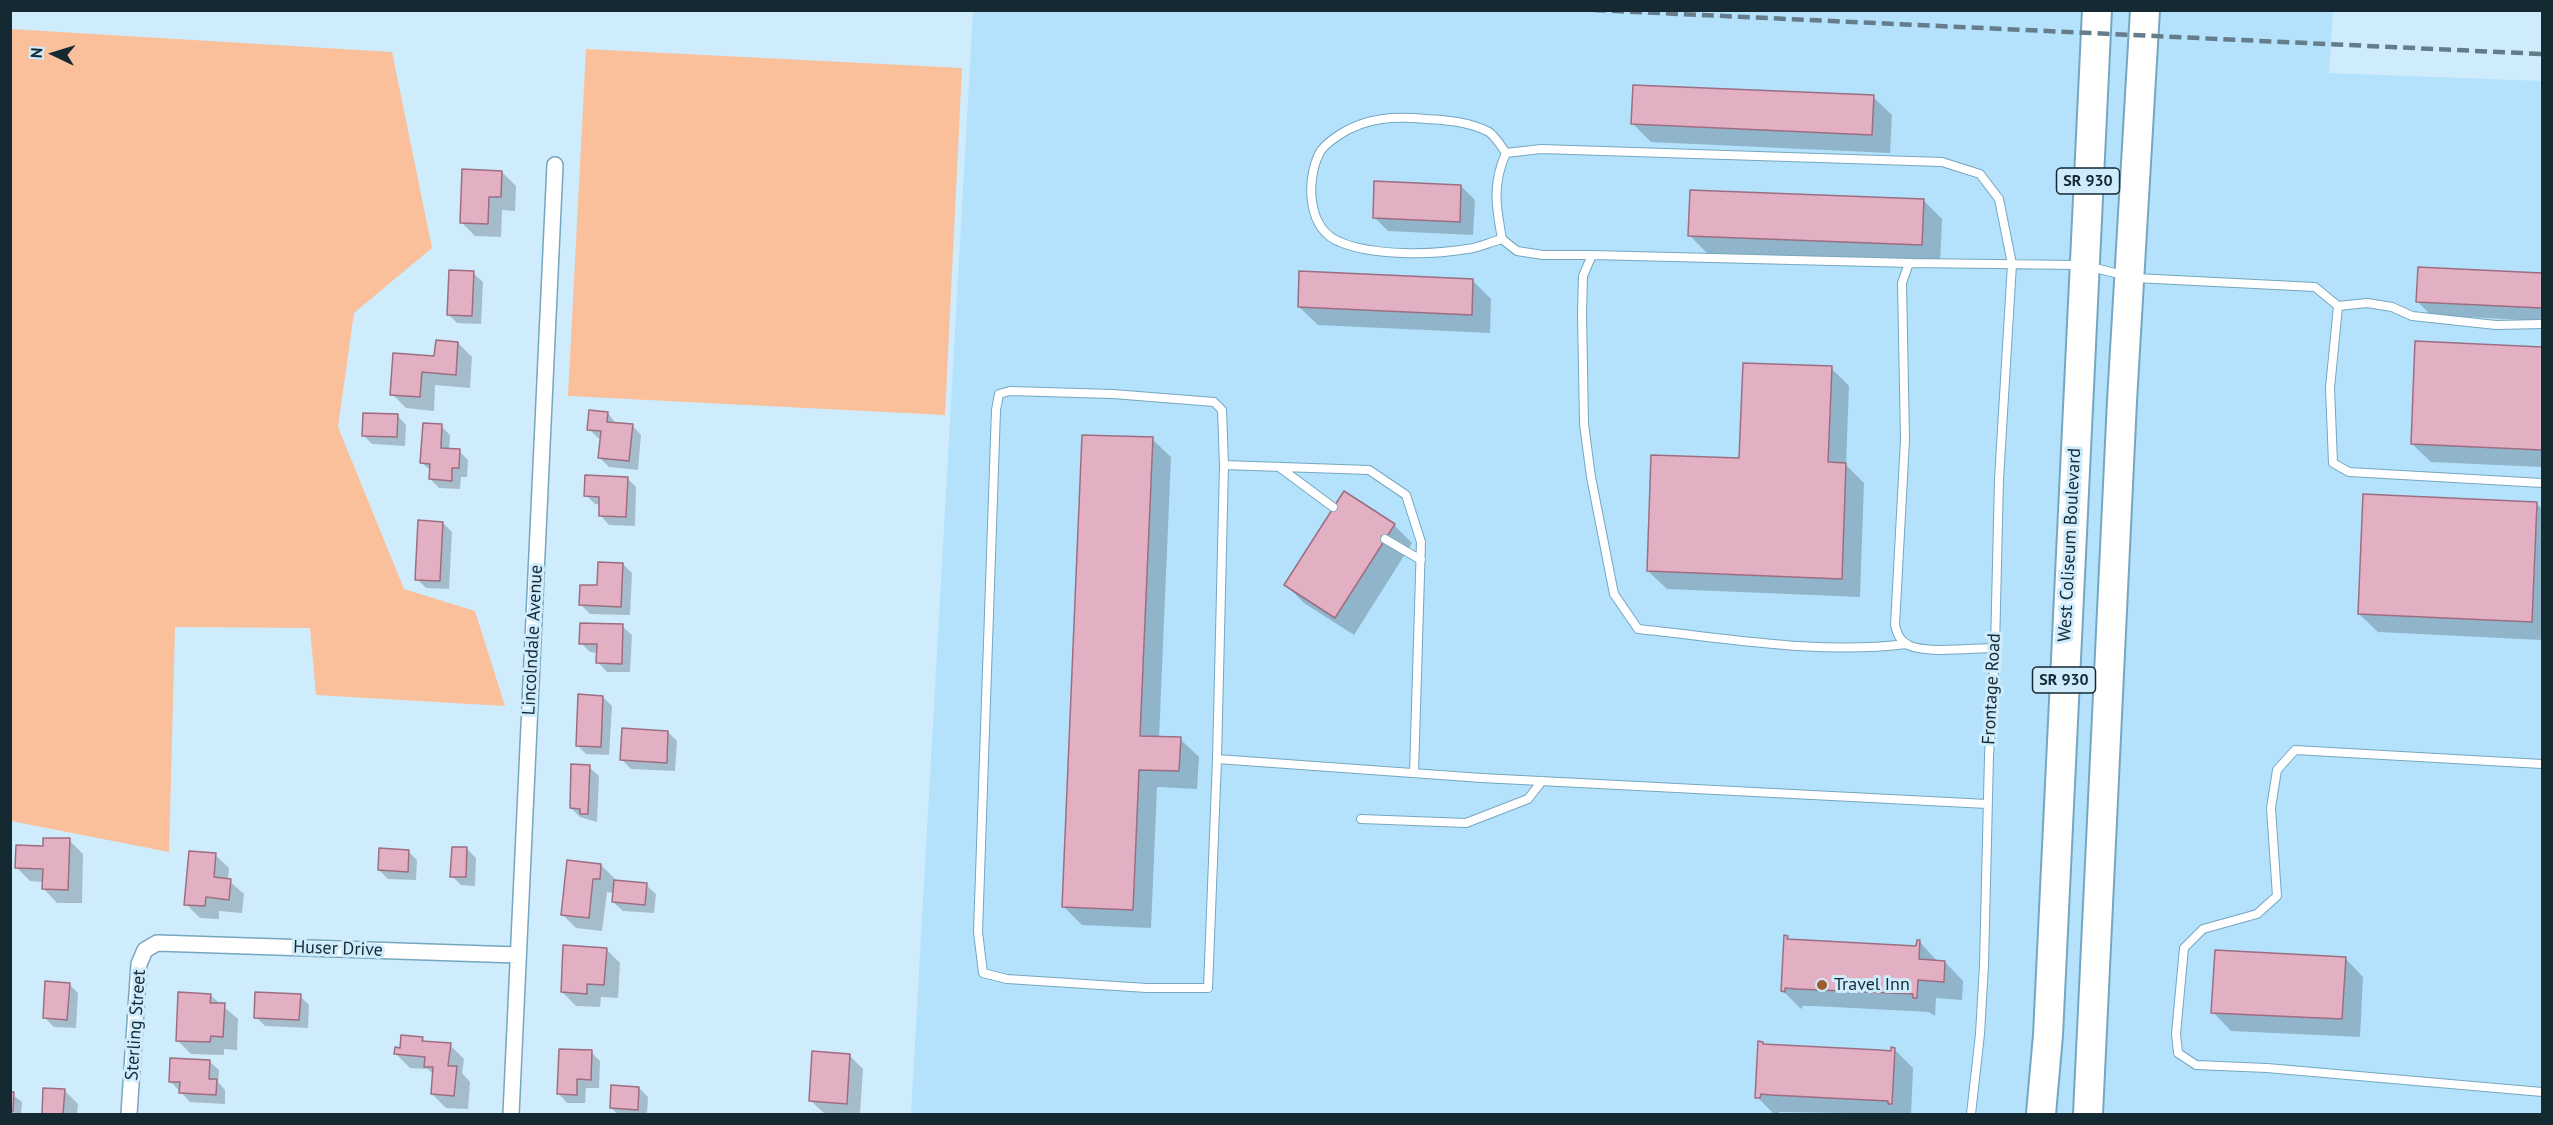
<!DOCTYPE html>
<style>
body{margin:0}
#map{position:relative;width:2553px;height:1125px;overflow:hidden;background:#cfecfd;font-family:"PT Sans",sans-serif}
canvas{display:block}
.frame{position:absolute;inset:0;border:12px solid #152933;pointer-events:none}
.north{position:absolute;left:24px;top:24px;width:60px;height:60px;-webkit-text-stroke:4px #cfecfd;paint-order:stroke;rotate:274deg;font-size:16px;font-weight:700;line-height:24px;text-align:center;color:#152933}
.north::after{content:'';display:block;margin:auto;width:21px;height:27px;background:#152933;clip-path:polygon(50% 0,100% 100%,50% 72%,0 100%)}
</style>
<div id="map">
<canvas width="2553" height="1125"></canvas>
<div class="frame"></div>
<div class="north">N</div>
</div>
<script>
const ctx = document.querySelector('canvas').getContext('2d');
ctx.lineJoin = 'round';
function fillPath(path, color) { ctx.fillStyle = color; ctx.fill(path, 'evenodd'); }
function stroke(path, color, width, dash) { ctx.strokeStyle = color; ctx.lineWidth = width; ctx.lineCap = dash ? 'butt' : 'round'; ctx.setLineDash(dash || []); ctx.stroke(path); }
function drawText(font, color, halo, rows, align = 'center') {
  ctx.font = font + ' "PT Sans",sans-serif'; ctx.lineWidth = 6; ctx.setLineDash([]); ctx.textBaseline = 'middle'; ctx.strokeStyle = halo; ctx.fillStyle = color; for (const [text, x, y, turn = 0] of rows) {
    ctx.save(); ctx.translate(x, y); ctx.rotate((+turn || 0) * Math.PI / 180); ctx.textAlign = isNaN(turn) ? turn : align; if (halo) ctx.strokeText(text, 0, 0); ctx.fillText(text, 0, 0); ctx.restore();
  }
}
fillPath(new Path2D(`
 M2333,10l-4,63 213,8v1033h-1631l62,-1103z`), '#b4e2fc');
fillPath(new Path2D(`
 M11,29l381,23 40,196 -78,65 -16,114 66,162 71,22 30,95 -189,-11 -6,-67 -135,-1 -6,225 -158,-31z
 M586,49l376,19 -17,347 -377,-19z`), '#fac09c');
fillPath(new Path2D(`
 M1873,97l19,18 -2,38 -239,-11 -18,-18z
 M502,172l14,14 -1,25 -13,-1 -1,27 -26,-1 -14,-14z
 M1461,186l14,14 -2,35 -85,-4 -14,-14z
 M1924,201l18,18 -2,44 -232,-9 -19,-19z
 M2419,269l123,6v46l-111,-6 -14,-14z
 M473,273l10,9 -2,42 -24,-1 -9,-9z
 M1473,281l18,18 -1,34 -172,-8 -19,-18z
 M458,343l14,14 -2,31 -35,-3 -1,26 -28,-3 -14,-14z
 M2417,343l125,6v118l-111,-5 -19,-18z
 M1831,368l18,18 -3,79 18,18 -4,114 -193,-8 -19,-18 93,-111z
 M608,413l8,11 16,1 9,10 -3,35 -29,-3 -9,-9 2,-19 -4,-1 -9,-9z
 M397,415l9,10 -1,21 -33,-2 -9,-9z
 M441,426l9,9 -1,15 10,1 9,9 -1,17h-6l-1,12 -21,-1 -9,-9 1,-8 -9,-8z
 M1152,439l19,18 -12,281 21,1 19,18 -2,32 -40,-2 -6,141 -69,-3 -18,-18z
 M627,478l9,9 -1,39 -26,-1 -9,-10 1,-10 -6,-1 -9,-9z
 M2537,504l5,5v131l-164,-8 -19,-18z
 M443,523l9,9 -3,57 -23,-1 -9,-9z
 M1394,525l18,18 -58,92 -50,-32 -18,-18z
 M623,564l9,9 -2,42 -40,-1 -9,-9z
 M622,626l10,9 -2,37h-23l-9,-10v-9l-8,-1 -9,-9z
 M603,697l9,9 -3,49 -23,-1 -9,-9z
 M668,732l9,9 -2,30 -44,-2 -9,-9z
 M589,767l10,9 -2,46 -17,-5 -9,-9z
 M69,840l14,14 -1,49h-25l-13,-14v-7l-14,-1 -14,-14 28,-19z
 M467,849l9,9 -1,28 -14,-1 -9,-9z
 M408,851l9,9 -1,20 -28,-1 -9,-9z
 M215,855l14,13 -1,12 16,14 -2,19 -23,-2v8l-19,-1 -14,-14z
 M601,865l14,14 -1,3 32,3 10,9 -2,19 -31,-2 -10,-9 1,-9 -7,-1 -5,39 -26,-3 -13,-13z
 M1787,937l4,4 127,6 1,-6 19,21h7l18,19 -1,19 -26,-2 -1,18 -6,-4 -114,-6h-12l-2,3 -18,-18z
 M606,949l14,14 -2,35 -17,-1 -1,10 -24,-1 -14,-14z
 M2345,958l18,19 -3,60 -129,-6 -18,-19z
 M69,984l9,9 -2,35 -22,-1 -9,-9z
 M210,995l28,24 -1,31 -13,-1v6l-33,-1 -14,-14z
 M300,996l9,9 -1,23 -43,-2 -9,-9z
 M422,1038l4,5 24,2 14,14 -2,14 8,9 -2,27 -22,-1 -14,-14 2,-19 -6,-6 -18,-1 -14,-14z
 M1762,1043l3,3 127,7 2,-4 19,19 -2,46 -132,-2v2h-5l-17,-17z
 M591,1052l9,9 -1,27h-13l-1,15h-18l-9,-10z
 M849,1055l14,14 -3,45h-35l-14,-13z
 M209,1061l10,9 -1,12 7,8v14l-35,-2 -20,-21z
 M639,1088l9,9 -1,17h-29l-7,-6z
 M44,1089l20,1 14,14 -1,10h-34z
 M10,1093l12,9 -1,12h-11z`), '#0003');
const building = new Path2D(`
 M1633,85l241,10 -2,40 -241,-11z
 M462,169l40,2 -1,26h-12l-1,27 -28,-1z
 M1374,181l87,4 -1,37 -87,-4z
 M1690,190l234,9 -2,46 -234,-9z
 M2418,267l124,6v35l-126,-6z
 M449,270l25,1 -2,45 -25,-1z
 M1299,271l174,8 -1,36 -174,-8z
 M436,340l22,2 -2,33 -34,-3 -2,25 -30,-2 3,-42 41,3z
 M2415,341l127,6v103l-131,-6z
 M1743,363l89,3 -4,96 18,1 -4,116 -195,-8 4,-116 88,3z
 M589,410l19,2 -1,10 26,2 -4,37 -31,-3 3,-27 -14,-1z
 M363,413l35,1 -1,23 -35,-1z
 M423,423l19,1 -1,24 19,1 -1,19h-7v13l-23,-2 1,-15 -10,-1z
 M1082,435l71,2 -13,299 41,1 -2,34 -40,-1 -6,140 -71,-3z
 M585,475l43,2 -2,40 -27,-1v-19l-15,-1z
 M1344,491l51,33 -60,94 -51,-33z
 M2363,494l174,8 -5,120 -174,-8z
 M418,520l25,2 -3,59 -25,-1z
 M598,562l25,1 -2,44 -42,-2 1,-20h17z
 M580,623l43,1 -1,40 -26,-1 1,-19h-18z
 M578,694l25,2 -2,51 -25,-1z
 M622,728l46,3 -1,32 -47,-3z
 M571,764l19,1 -2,49h-8v-5l-10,-1z
 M43,838h27l-2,52 -26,-1 1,-20 -28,-1 1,-23 27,1z
 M452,847h15l-1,30h-16z
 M379,848l30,2 -1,22 -30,-2z
 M189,851l27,2 -2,24 17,2 -2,21 -23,-3 -1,9 -21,-1z
 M567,860l34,4 -1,15h-7l-4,39 -28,-3z
 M614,880l33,3 -2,22 -33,-3z
 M1784,935l4,1 -1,3 129,7 1,-6h3l-1,19 26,2 -1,21 -26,-2 -1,18h-4v-4l-117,-5 -11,-1v4l-4,-1z
 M563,945l44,3 -3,37 -17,-1v10l-26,-2z
 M2215,950l131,7 -4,62 -131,-6z
 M45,981l25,2 -3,37 -24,-2z
 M178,992l33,2 -1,9h15l-2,34 -12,-1 -1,6 -34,-1z
 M255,992l46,2 -2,26 -45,-2z
 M401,1035l22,2 -1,4 29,2 -3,23h9l-3,30 -23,-2 2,-27h-9l1,-10 -31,-3 1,-7 5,1z
 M1758,1041l5,1v2l117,6 11,1v-4l4,1 -3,56h-4v-3l-117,-6 -10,-1 -1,4h-5z
 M559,1049l33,1 -1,30 -14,-1v16l-20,-1z
 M812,1051l38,3 -3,50 -38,-3z
 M170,1058l40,2 -1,19h8l-1,16 -37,-2 1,-11h-11z
 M611,1085l28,2 -1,23 -28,-2z
 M43,1088l22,1 -2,25h-21z
 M10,1092h4l-1,19h-3z`);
fillPath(building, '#e2afc3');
stroke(building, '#9d6e81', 1.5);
const lane = new Path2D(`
 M1502,239c-12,3 -24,9 -35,10 -35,6 -94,7 -127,-7 -33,-13 -34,-61 -21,-88 3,-7 14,-15 20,-19 27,-18 57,-19 87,-16 21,1 44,3 63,13 6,4 12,14 17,21
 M1592,255h-49l-26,-4 -15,-12c-6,-33 -10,-55 4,-86l35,-4 401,13 38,12 19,25 13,65 -13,215 -4,169 -6,108 -5,209 -4,69 -9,80
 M2091,267l32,8
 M2135,278l180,9 23,19 -8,82 3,75 16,9 193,11
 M2338,306l29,-3 25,4 20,9 84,9 46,-1
 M1010,391l103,3 101,8 8,8 2,55 -7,294 -9,229h-61l-140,-9 -24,-6 -5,-41 18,-522 3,-16z
 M1224,465l145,5 37,25 15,47 -7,231
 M1279,467l54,40
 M1385,539l36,21
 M1907,644c-89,11 -180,-6 -269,-15l-24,-35 -23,-117 -7,-53 -2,-110 1,-38 9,-21 320,8
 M1995,648c-23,0 -68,6 -87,-3 -9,-5 -11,-12 -13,-20l10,-185 -3,-157 7,-20 171,2
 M1217,759l265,19 505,26
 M2542,764l-247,-14 -18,20 -6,38 6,88 -20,18 -54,15 -19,19 -8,86 2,19 18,12 71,3 275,24
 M1361,819l105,4 62,-24 14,-18`);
const street = new Path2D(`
 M129,1114l10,-150 6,-14 12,-7 361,12
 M511,1114l44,-949`);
const highway = new Path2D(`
 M2041,1114l7,-79 49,-1025
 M2088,1114l34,-713 23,-391`);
stroke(lane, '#76a6c0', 10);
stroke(street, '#76a6c0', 18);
stroke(highway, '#76a6c0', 32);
stroke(lane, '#fff', 8);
stroke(street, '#fff', 15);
stroke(highway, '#fff', 28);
stroke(new Path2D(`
 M1594,10l948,44`), '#657d8a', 4.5, [12, 6]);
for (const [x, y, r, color] of [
 [1822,985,6,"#9e5b2b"]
]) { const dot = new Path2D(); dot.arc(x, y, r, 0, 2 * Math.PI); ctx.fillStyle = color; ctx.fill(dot); stroke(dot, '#cfecfd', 2); }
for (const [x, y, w] of [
 [2088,181,63],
 [2064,680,63]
]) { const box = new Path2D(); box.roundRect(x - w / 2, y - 13, w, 26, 4.5); ctx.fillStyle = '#cfecfd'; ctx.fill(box); stroke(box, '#152933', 1.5); }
drawText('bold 16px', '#152933', null, [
 ["SR 930",2088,181],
 ["SR 930",2064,680]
]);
drawText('18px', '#152933', '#cfecfd', [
 ["West Coliseum Boulevard",2070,545,-87],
 ["Lincolndale Avenue",533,640,-87],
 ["Frontage Road",1992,689,-87],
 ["Huser Drive",338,949,2],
 ["Sterling Street",136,1025,-86]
]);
drawText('18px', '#152933', '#cfecfd', [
 ["Travel Inn",1834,985]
], 'left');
</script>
